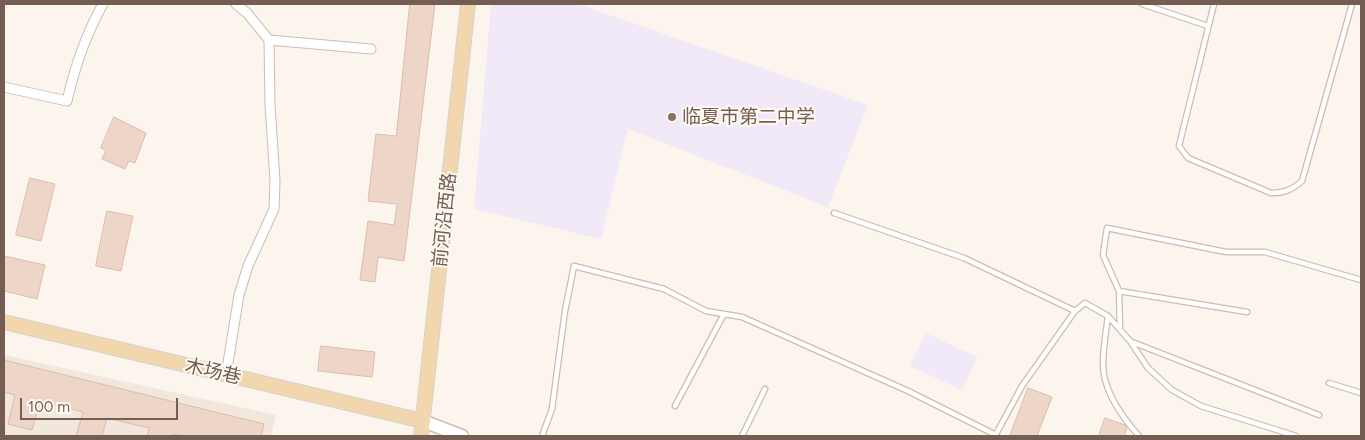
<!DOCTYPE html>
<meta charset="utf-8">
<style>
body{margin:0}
#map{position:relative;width:1365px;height:440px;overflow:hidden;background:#fbf5ed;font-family:Figtree,sans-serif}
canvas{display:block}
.frame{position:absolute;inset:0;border:5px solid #745d52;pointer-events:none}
.scale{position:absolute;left:20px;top:398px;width:158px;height:22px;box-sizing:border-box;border:2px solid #745d52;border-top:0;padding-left:6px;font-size:15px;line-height:18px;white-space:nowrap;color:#745d52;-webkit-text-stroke:4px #fdf9f3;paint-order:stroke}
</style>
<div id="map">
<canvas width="1365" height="440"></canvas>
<div class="frame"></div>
<div class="scale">100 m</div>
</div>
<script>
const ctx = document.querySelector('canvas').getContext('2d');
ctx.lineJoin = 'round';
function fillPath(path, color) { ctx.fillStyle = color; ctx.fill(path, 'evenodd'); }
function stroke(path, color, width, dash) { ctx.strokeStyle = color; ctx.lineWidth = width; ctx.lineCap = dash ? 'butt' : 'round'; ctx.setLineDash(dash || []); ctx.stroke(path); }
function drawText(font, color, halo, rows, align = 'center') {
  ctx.font = font + ' Figtree,"Noto Sans SC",sans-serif'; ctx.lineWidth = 4; ctx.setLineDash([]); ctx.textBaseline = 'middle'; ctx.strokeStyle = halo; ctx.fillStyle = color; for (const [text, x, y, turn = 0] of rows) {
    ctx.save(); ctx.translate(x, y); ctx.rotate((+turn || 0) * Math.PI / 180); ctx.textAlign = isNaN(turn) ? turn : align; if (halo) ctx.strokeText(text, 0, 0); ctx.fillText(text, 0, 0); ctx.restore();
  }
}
fillPath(new Path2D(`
 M4,355l272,60 -5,21h-267z`), '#f2e7dc');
fillPath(new Path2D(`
 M491,4h87l290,101 -40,102 -200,-78 -27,110 -127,-30z
 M926,333l51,24 -15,33 -52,-24z`), '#f2e9f8');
const building = new Path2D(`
 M410,4h25l-31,257 -26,-4 -3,25 -15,-2 8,-59 26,4 3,-21 -29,-3 8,-67 20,2z
 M114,117l32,16 -11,30 -6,-2 -4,8 -23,-10 4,-9 -5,-2z
 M30,178l25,6 -14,57 -25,-6z
 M107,211l26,5 -12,55 -25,-5z
 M4,256l41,9 -8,34 -33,-8z
 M321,346l54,6 -3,25 -54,-6z
 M4,360l260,64 -3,12h-78l-10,-2v2h-26l2,-8 -42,-10 -5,18h-26l7,-24 -43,-11 -8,29 -24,-6 7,-29 -11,-3z
 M1028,388l24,9 -15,39h-27z
 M1105,418l20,7 2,3 -3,8h-25z`);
fillPath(building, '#edd5c7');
stroke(building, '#debcaa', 1);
const service = new Path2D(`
 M1142,4l66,22
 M1214,4l-35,142 9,12 83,35c13,0 21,-3 31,-12l50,-177
 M834,213l130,45 111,53
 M1119,291l128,21
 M1108,316c-2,16 -5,32 -5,48 0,26 19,53 36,72
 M1120,329l-1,-38 -16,-36 4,-27 119,24h39l96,28
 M1132,342l187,73
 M1329,383l32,10
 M675,406l49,-92
 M542,436l10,-27 13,-98 9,-45 90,23 42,22 36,6 166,74 88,44
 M742,436l23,-47
 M995,436l27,-50 53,-75 10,-8 23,13 22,25 18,27 24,22 29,16 95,30`);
const minor = new Path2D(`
 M236,4l11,9 22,27 102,9
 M4,87l63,14c8,-35 19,-67 36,-97
 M226,375l13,-80 9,-29 26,-57 1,-28 -5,-76 -1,-65`);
const secondary = new Path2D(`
 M423,421l39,15`);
const primary = new Path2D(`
 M4,322l419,99
 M421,436l47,-432`);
stroke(service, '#ccbdb3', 7);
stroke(minor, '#ccbdb3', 11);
stroke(secondary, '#cebeb1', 15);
stroke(primary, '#d8d2cf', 16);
stroke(service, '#fff', 4.5);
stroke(minor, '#fff', 9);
stroke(secondary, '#fff', 12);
stroke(primary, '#f1d6ae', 14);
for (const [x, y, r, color] of [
 [672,117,5,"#8d6e63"]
]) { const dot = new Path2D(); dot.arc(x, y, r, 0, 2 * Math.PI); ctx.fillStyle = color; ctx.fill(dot); stroke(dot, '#fdf9f3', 2); }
drawText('19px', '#785e54', '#fdf9f3', [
 ["临夏市第二中学",682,117]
], 'left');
drawText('19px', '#745d52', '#fdf9f3', [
 ["前河沿西路",445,220,-84],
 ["木场巷",213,372,13]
]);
</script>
